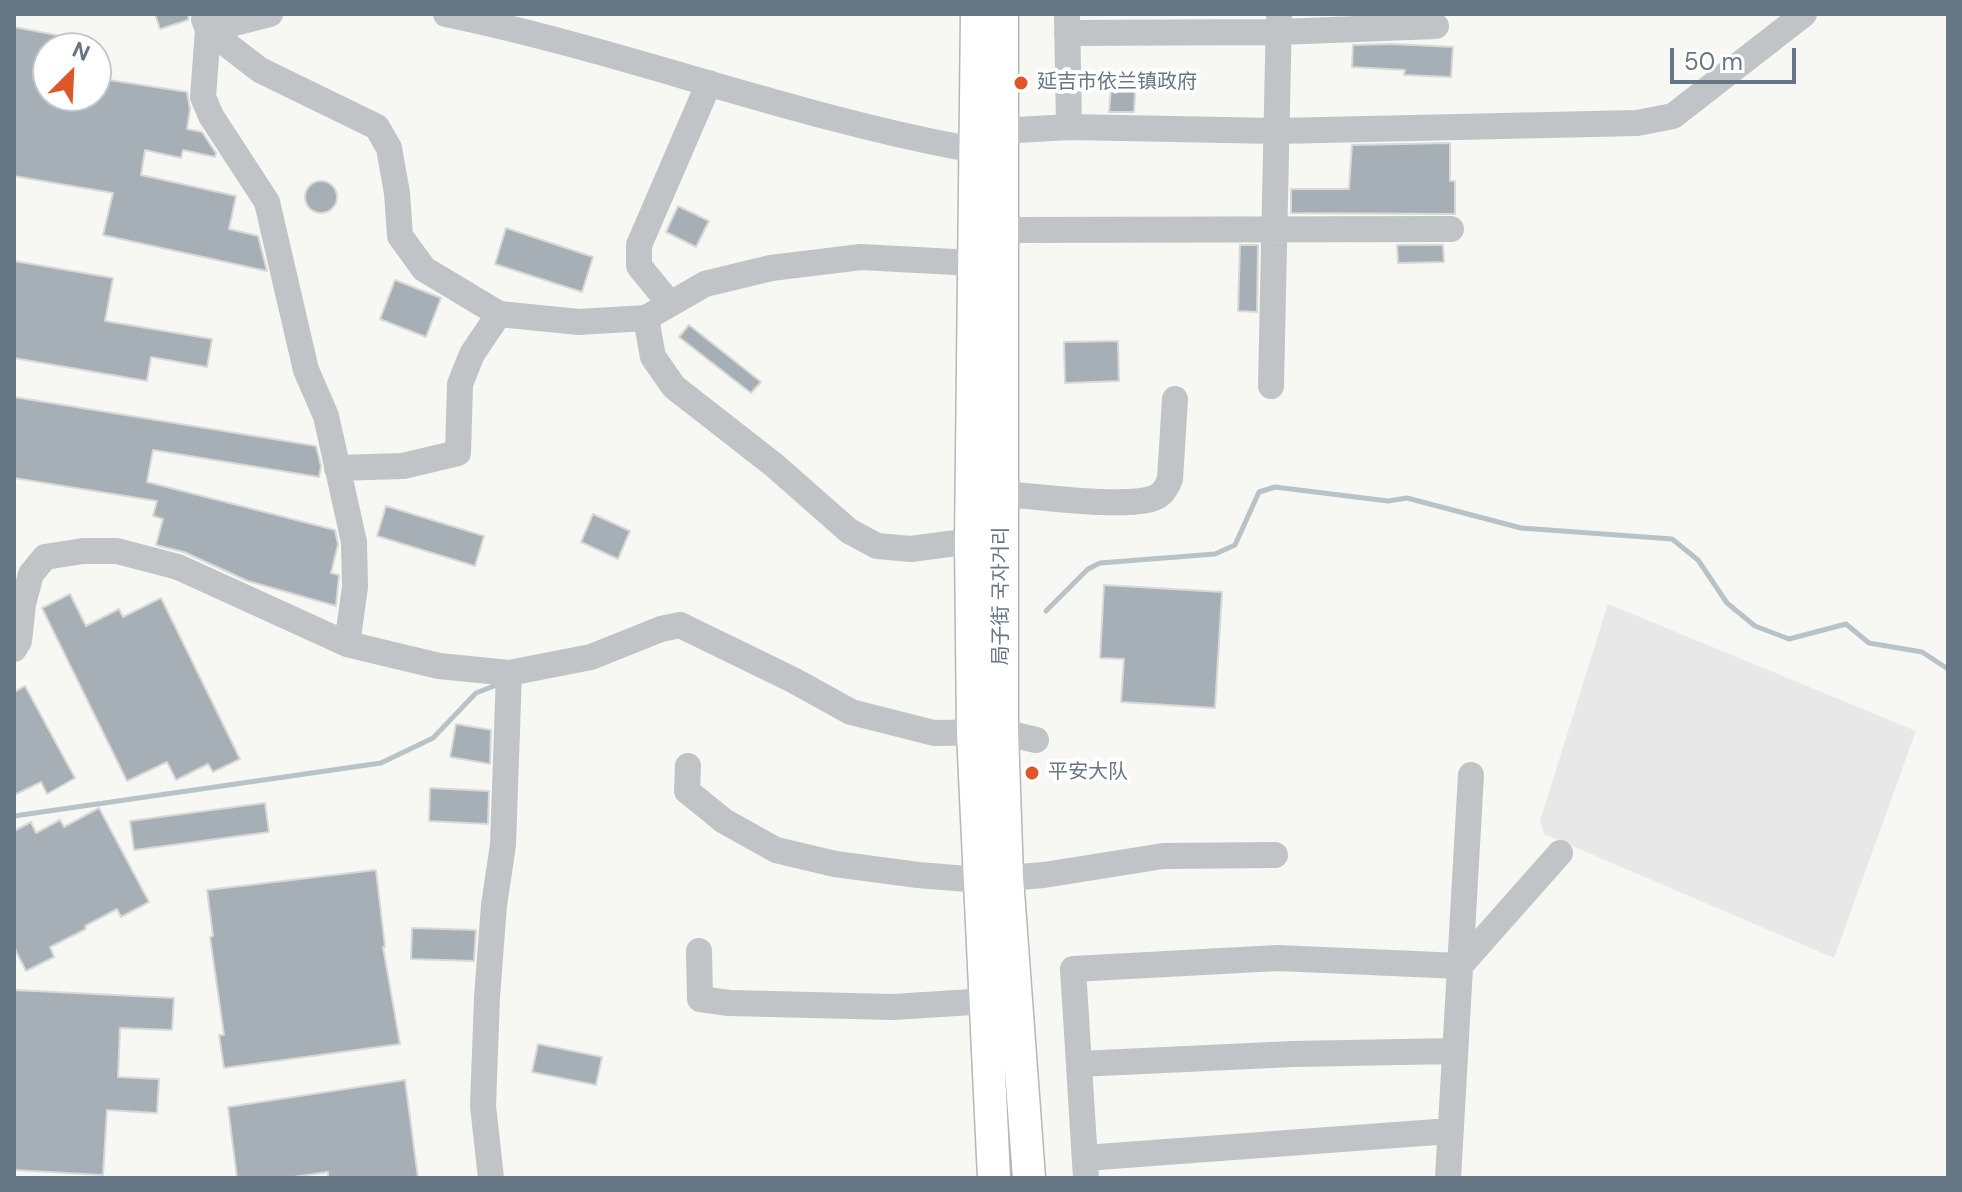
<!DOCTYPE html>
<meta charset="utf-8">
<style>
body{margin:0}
#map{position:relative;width:1962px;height:1192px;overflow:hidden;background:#f7f7f3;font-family:"DM Sans",sans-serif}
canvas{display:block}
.frame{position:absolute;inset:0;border:16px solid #667684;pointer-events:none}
.north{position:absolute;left:32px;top:32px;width:80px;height:80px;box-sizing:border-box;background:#fff;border:2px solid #c2c8ce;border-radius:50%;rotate:24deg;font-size:22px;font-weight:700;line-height:32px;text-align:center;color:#667684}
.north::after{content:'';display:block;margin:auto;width:28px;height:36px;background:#e15629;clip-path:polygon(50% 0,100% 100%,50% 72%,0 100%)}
.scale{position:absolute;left:1670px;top:48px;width:126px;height:36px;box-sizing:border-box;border:4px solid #667684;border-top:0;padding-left:10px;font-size:24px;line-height:28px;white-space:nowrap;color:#667684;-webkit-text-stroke:6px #fff;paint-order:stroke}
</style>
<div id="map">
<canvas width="1962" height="1192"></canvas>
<div class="frame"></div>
<div class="north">N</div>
<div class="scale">50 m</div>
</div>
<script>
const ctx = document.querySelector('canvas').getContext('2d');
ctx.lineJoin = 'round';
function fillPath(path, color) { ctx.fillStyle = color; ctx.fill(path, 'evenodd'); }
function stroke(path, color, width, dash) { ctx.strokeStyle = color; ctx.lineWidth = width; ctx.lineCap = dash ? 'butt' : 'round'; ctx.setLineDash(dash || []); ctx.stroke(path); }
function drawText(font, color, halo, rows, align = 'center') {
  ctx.font = font + ' "DM Sans","Noto Sans SC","Noto Sans KR",sans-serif'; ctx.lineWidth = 8; ctx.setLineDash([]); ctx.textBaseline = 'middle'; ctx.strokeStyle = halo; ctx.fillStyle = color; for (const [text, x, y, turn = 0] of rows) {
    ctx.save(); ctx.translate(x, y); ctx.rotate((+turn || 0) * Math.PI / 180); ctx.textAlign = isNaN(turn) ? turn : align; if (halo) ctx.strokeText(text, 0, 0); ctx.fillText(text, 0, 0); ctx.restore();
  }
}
fillPath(new Path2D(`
 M1608,604l308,127 -82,227 -290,-124 -4,-13z`), '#e7e8e7');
stroke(new Path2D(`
 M1046,611l42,-42 12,-6 115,-9 20,-9 24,-53 16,-5 113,14 19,-3 114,30 151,11 26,21 29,43 28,23 34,13 57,-15 23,19 53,9 26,17
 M14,816l367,-53 52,-25 43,-45 23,-9`), '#b8c3c8', 5);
const building = new Path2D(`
 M155,14h34l-1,6 -28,9z
 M14,27l42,8 -2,13h-6v48h48v-18l91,14 3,17 -3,20 15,3 14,21 -1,4 -32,-7 -2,8 -36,-8 -4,25 95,21 -7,33 29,7 9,35 -164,-36 10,-42 -99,-17z
 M1392,44l61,3 -2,30 -47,-2 1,-5 -53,-3 1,-22z
 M1112,76l24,2 -2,34h-25z
 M1450,143v38h5v33l-164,-1v-24h58l3,-44z
 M305 197a16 16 0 1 1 32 0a16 16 0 1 1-32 0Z
 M678,206l31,15 -13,26 -30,-15z
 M506,228l87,29 -11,35 -87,-28z
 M1240,245h18l-1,67 -19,-1z
 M1397,245h46l1,17 -46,1z
 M14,261l99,17 -8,43 107,18 -5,28 -56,-10 -4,24 -133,-23z
 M395,280l46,18 -15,39 -46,-18z
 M689,325l72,57 -10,11 -72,-56z
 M1118,341l1,40 -54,2 -1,-41z
 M14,397l302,49 5,20 -2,11 -166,-27 -6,32 188,48 3,14 -7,29 8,2 -3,31 -88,-25 -64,-29 -28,-7 7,-26 -10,-3 4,-15 -143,-23z
 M386,506l98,30 -9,30 -98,-30z
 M593,514l37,17 -12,28 -37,-17z
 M1104,585l118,7 -7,116 -94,-6 3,-43 -24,-1z
 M70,594l16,32 33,-17 4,8 38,-19 79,161 -27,13 -5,-8 -32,16 -9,-18 -40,19 -85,-173z
 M25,686l50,92 -28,16 -6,-12 -27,13v-103z
 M456,724l35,6 -1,34 -40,-7z
 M430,788l59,3 -1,33 -59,-3z
 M265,803l4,29 -135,18 -4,-29z
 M99,808l50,94 -28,15 -4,-8 -32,17 1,3 -36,18 4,10 -28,14 -12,-24v-116l17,-9 5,11 24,-13 4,7z
 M376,870l9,77h-2l17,97 -176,24 -5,-33h5l-14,-98 3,-1 -6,-46z
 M412,928l64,2 -2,31 -63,-2z
 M14,990l160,8 -2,32 -52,-2 -2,49 41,2 -2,34 -50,-3 -4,65 -89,-5z
 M538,1044l64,13 -6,28 -64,-13z
 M405,1080l13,98h-90v-6l-42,6h-49l-9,-71z`);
fillPath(building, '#a6afb5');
stroke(building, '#d8d8d6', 2);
const major = new Path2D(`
 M977,14l-6,527 2,192 21,445
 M1002,14v718l5,146 22,300`);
stroke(major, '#b3b8bb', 35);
stroke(new Path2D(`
 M446,14c179,37 350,104 529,136
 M1067,14l2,113
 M204,19l4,11 -5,67 8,19 56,86 39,168 20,46 28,126 1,45 -8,57
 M208,30l52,40 117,57 12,21 8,45 3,43 24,33 75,45 80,8 67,-4 59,-34 66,-16 90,-11 112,6
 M208,30l62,-16
 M1067,33l212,-1 157,-6
 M983,132l86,-5 208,4 360,-8 36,-7 131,-102
 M1004,230l447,-1
 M670,304l-31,-38v-21l70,-162
 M646,318l7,39 21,30 100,78 75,66 28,15 34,3 60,-8
 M1271,386l8,-372
 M337,468l66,-2 55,-13 2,-69 12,-30 27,-40
 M1002,494c36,2 122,15 152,4 9,-3 13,-11 16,-19l5,-80
 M14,649l5,-8 4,-37 8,-30 14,-17 38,-6h34l61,16 169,77 92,22 70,7 82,-16 70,-28 19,-4 113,55 58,32 83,21 68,-1 34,8
 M688,766l-1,25 37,30 52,29 59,14 83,11 62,5 64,-5 119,-19 112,-1
 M699,951l1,48 29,4 164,4 111,-7
 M1079,1064l214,-10 162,-3
 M1085,1158l365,-27
 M491,1178l-8,-72 4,-109 7,-92 9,-60 6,-172
 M1086,1178l-13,-209 205,-11 182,8 100,-113
 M1448,1178l23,-403`), '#c0c4c7', 26);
stroke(major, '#fff', 32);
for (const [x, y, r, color] of [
 [1021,83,8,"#e15629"],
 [1032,773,8,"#e15629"]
]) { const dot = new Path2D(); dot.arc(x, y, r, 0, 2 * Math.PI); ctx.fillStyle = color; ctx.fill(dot); stroke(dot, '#fff', 3); }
drawText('20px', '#667684', '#fff', [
 ["延吉市依兰镇政府",1037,83],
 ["平安大队",1048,773]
], 'left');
drawText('20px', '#667684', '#fff', [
 ["局子街 국자거리",1002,596,-90]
]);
</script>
